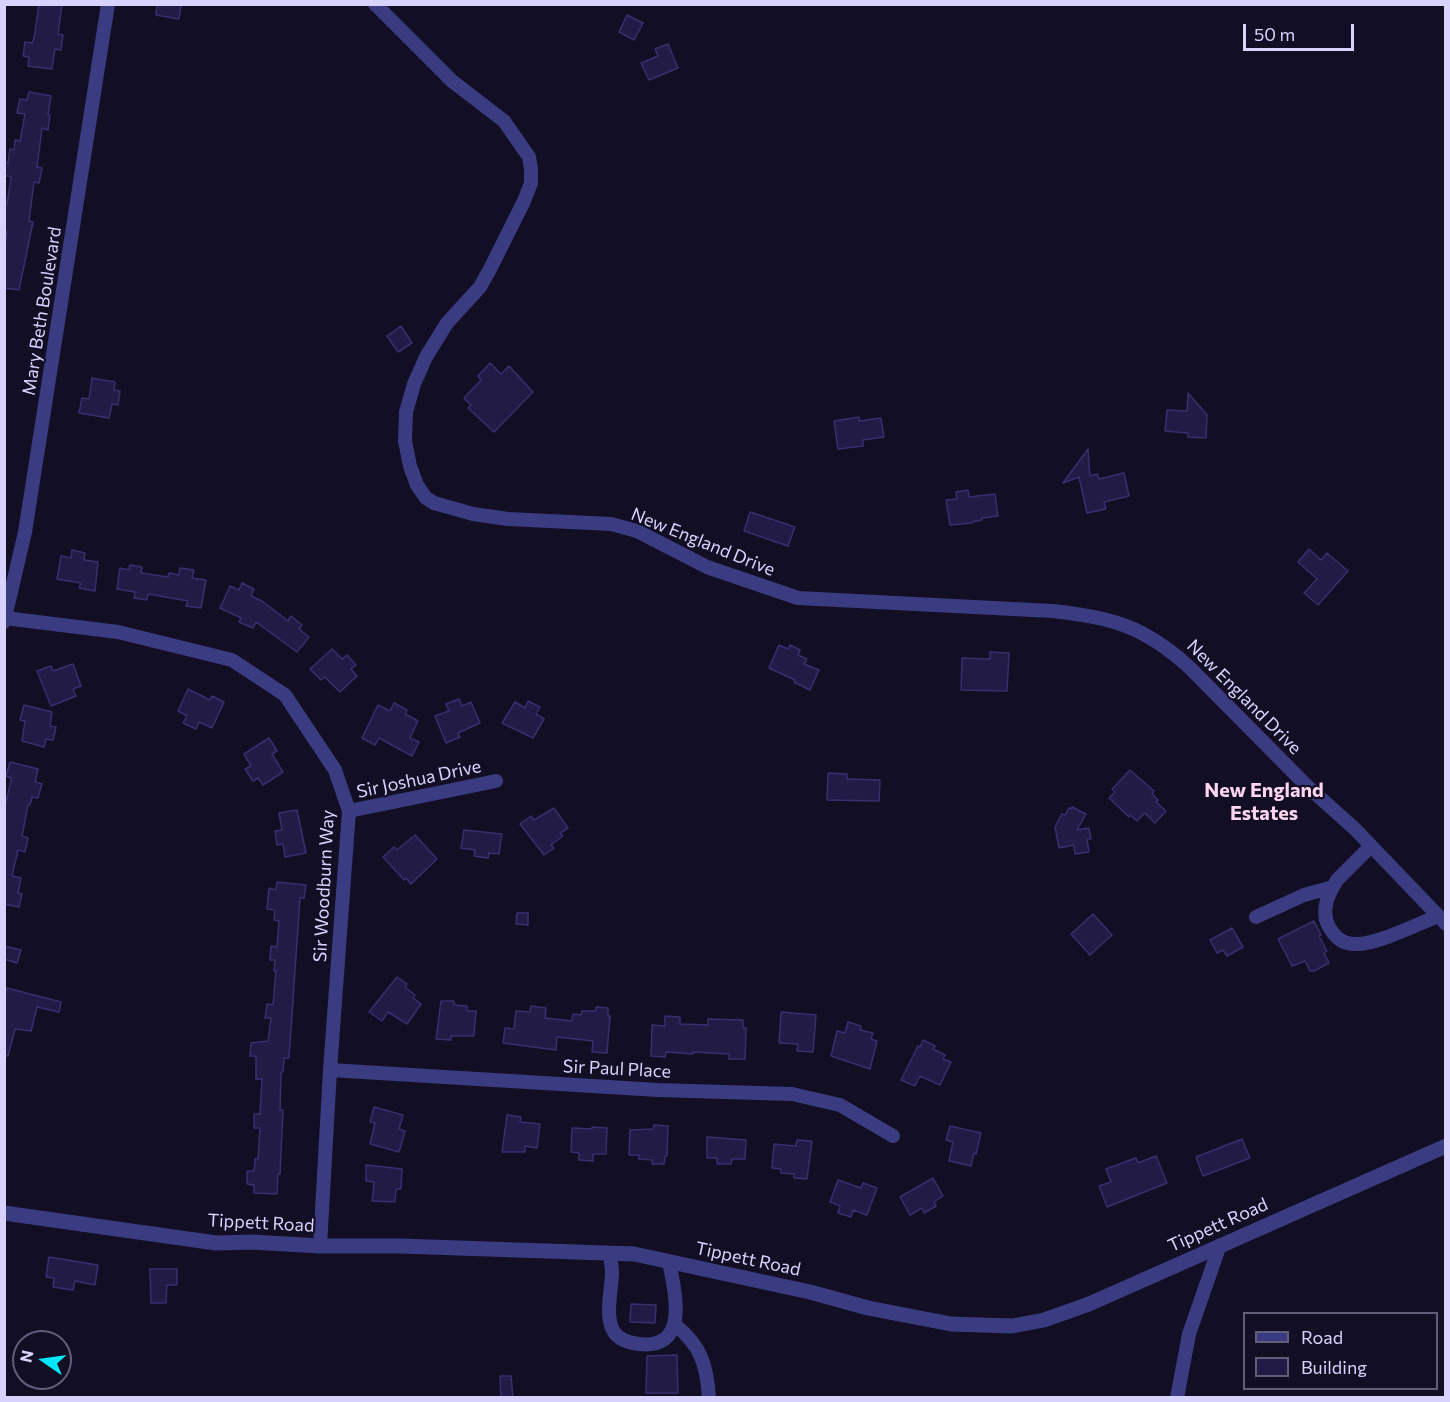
<!DOCTYPE html>
<style>
body{margin:0}
#map{position:relative;width:1450px;height:1402px;overflow:hidden;background:#120f24;font-family:Commissioner,sans-serif}
canvas{display:block}
.frame{position:absolute;inset:0;border:6px solid #d7d3fe;pointer-events:none}
.legend{position:absolute;left:1243px;top:1312px;width:195px;height:78px;box-sizing:border-box;background:#120f24;border:2px solid #615d7b;margin:0;padding:8px 10px;list-style:none;font-size:18px;color:#d7d3fe}
.legend li{display:flex;align-items:center;gap:12px;height:30px}
.legend b{width:30px;border:2px solid #615d7b}
.north{position:absolute;left:12px;top:1330px;width:60px;height:60px;box-sizing:border-box;background:#120f24;border:2px solid #615d7b;border-radius:50%;rotate:283deg;font-size:16px;font-weight:700;line-height:24px;text-align:center;color:#d7d3fe}
.north::after{content:'';display:block;margin:auto;width:21px;height:27px;background:#05e7f8;clip-path:polygon(50% 0,100% 100%,50% 72%,0 100%)}
.scale{position:absolute;left:1243px;top:24px;width:111px;height:27px;box-sizing:border-box;border:3px solid #d7d3fe;border-top:0;padding-left:8px;font-size:18px;line-height:21px;white-space:nowrap;color:#d7d3fe;-webkit-text-stroke:4px #120f24;paint-order:stroke}
</style>
<div id="map">
<canvas width="1450" height="1402"></canvas>
<div class="frame"></div>
<ul class="legend">
<li><b style="height:8px;background:#3b3b82"></b>Road</li>
<li><b style="height:16px;background:#221b45"></b>Building</li>
</ul>
<div class="north">N</div>
<div class="scale">50 m</div>
</div>
<script>
const ctx = document.querySelector('canvas').getContext('2d');
ctx.lineJoin = 'round';
function fillPath(path, color) { ctx.fillStyle = color; ctx.fill(path, 'evenodd'); }
function stroke(path, color, width, dash) { ctx.strokeStyle = color; ctx.lineWidth = width; ctx.lineCap = dash ? 'butt' : 'round'; ctx.setLineDash(dash || []); ctx.stroke(path); }
function drawText(font, color, halo, rows, align = 'center') {
  ctx.font = font + ' Commissioner,sans-serif'; ctx.lineWidth = 4.5; ctx.setLineDash([]); ctx.textBaseline = 'middle'; ctx.strokeStyle = halo; ctx.fillStyle = color; for (const [text, x, y, turn = 0] of rows) {
    ctx.save(); ctx.translate(x, y); ctx.rotate((+turn || 0) * Math.PI / 180); ctx.textAlign = isNaN(turn) ? turn : align; if (halo) ctx.strokeText(text, 0, 0); ctx.fillText(text, 0, 0); ctx.restore();
  }
}
const building = new Path2D(`
 M39,4h23l-4,30 5,1 -2,15 -6,-1 -3,20 -24,-3 1,-9 -6,-1 2,-14 7,1 2,-5z
 M157,4h24l-2,15 -23,-4z
 M627,15l16,8 -9,17 -15,-8z
 M668,44l10,24 -29,12 -8,-17 17,-7 -3,-7z
 M29,92l22,4 -3,19h2l-2,15 -6,-2 -5,39 5,1 -3,15 -5,-1 -5,39 4,1 -14,68 -15,-2v-36l3,-20 -3,-1v-28l3,1 4,-27 -7,-2v-13l4,1 2,-14 4,1 1,-10 5,1 5,-27 -8,-1 3,-14 7,1z
 M401,326l11,17 -14,9 -11,-16z
 M490,363l11,11 8,-8 24,26 -39,40 -26,-24 3,-3 -7,-7 17,-18 -3,-4z
 M92,378l23,4 -1,8 6,1 -2,14 -6,-1 -3,14 -30,-5 3,-15 7,1z
 M1188,393l19,22 -1,23 -18,-1v-4l-23,-2 2,-21 20,1z
 M859,417v4l22,-3 3,19 -21,3v6l-25,3 -4,-28z
 M1088,449l2,27 7,-2 2,5 25,-6 5,23 -25,6 2,7 -19,4 -8,-36 -16,6z
 M968,490l1,7 26,-3 3,22 -16,2v2l-10,2v1l-22,2 -4,-25 11,-1 -1,-7z
 M750,512l45,15 -7,19 -44,-15z
 M1309,549l12,11 6,-7 21,18 -30,34 -14,-12 13,-14 -19,-17z
 M72,550l13,3 -1,7 14,2 -3,29 -16,-3 2,-5 -24,-4 4,-23 10,2z
 M130,565l12,2 -1,6 27,4 1,-4 10,2 1,-7 14,2 -2,8 14,2 -5,28 -15,-2 2,-5 -40,-7 -1,6 -13,-2 1,-6 -18,-3 3,-21 9,2z
 M242,583l12,6 -3,7 11,5 26,20 3,-5 11,9 -3,4 10,8 -12,15 -41,-30 -3,6 -14,-6 2,-4 -21,-10 10,-22 9,4z
 M779,645l9,4 2,-4 10,5 -2,5 9,4 -3,5 15,6 -9,20 -16,-8 1,-2 -26,-12z
 M332,649l10,10 5,-4 9,10 -5,4 6,7 -17,16 -15,-15 -4,3 -11,-11z
 M990,652l19,1 -2,38 -46,-1 1,-32 28,1z
 M73,664l8,22 -8,3 3,7 -25,10 -14,-35 14,-5 2,5z
 M188,689l22,11 2,-4 12,6 -12,26 -13,-6 -3,7 -13,-6 4,-7 -9,-5z
 M459,699l3,7 9,-4 9,21 -22,10 2,4 -14,6 -11,-27 14,-5 -3,-7z
 M528,701l12,6 -4,7 8,5 -11,19 -31,-15 13,-21 10,6z
 M394,703l13,7 -2,4 13,7 -8,17 9,4 -7,14 -33,-18 -4,7 -13,-7 16,-33 12,6z
 M24,705l28,7 -2,14 6,1 -3,13 -7,-1 -2,8 -22,-6 3,-20 -5,-1z
 M269,738l8,13 -5,3 11,18 -20,13 -5,-7 -5,3 -8,-12 6,-3 -7,-12z
 M10,762l28,7 -3,13 7,2 -4,14 -6,-1 -2,8h-2l-6,31 6,2 -3,14 -7,-2 -6,26 9,2 -3,15 4,1 -3,13 -15,-3v-94l7,-29v-3l-5,-2z
 M1130,770l24,21 -2,3 6,6 -2,2 10,9 -11,12 -10,-10 -8,8 -7,-6 -1,2 -20,-19 6,-6 -3,-3 3,-3z
 M828,773l19,1v5l33,1 -1,21 -52,-1z
 M1072,807l14,7 -9,16 12,-2 2,11h-4l2,13 -14,2 -1,-9 -15,3 -4,-21 7,-13 3,1 4,-7 2,1z
 M554,808l14,20 -8,5 3,3 -12,9 3,3 -10,7 -24,-31 11,-8 3,4z
 M297,810l9,43 -21,4 -2,-13 -6,1 -2,-14 7,-1 -3,-17z
 M464,830l38,4 -3,20 -10,-1 -1,5 -14,-2 1,-6 -14,-2z
 M415,835l22,24 -26,25 -5,-6 -2,2 -21,-23 11,-10 3,3z
 M277,882l29,3 -2,13h-4l-11,160h-5l-1,14h-2l-1,38h3l-3,64h-2l-1,20 -23,-1v-8l-7,-1v-13h7l1,-12h3l2,-31h-6v-14h6l2,-35h-6v-23h-6l1,-13 17,-2 3,-23h-6l2,-14 6,1 3,-34h-2l1,-11h-5l1,-14 6,1 2,-26 -5,-1 1,-10 -8,-1 2,-21 7,2z
 M517,913h11v12l-12,-1z
 M1093,914l19,21 -22,20 -19,-21z
 M1314,921l7,14 -2,1 8,15 -3,2 5,10 -15,8h-4l-5,-10 -13,5 -14,-27z
 M1232,928l11,19 -16,9 -4,-6 -6,3 -7,-13z
 M4,946l17,4 -4,13 -13,-4z
 M397,977l10,7 -2,3 10,8 -2,3 8,6 -14,20 -19,-12 -6,9 -13,-9z
 M7,988l54,14 -2,10 -22,-5 -6,24 -16,-2 -7,27 -4,-1v-56z
 M441,1001h13v4l13,1v5h9l-2,25h-23v4l-15,-1z
 M531,1006l15,2 -1,10 27,3 1,-7 8,1 1,-4h14v-4l12,1v8h2l-3,37 -15,-1 1,-11 -36,-4 -1,13 -53,-7 2,-15 9,1 2,-18 14,1z
 M781,1012l35,3 -3,37 -16,-1 1,-7 -19,-1z
 M665,1016l15,1v7l28,1v-6l35,1v8h3l-1,31h-16v-5l-36,-2v2l-27,-2 -1,5 -14,-1 1,-31 13,1z
 M848,1022l13,4 -1,4 13,3 -2,6 6,2 -7,28 -39,-13 6,-25 8,2z
 M923,1040l12,6 -2,3 12,6 -2,4 8,3 -11,23 -20,-9 -5,10 -14,-6 17,-34 2,1z
 M374,1107l29,8 -4,14 6,2 -6,21 -29,-8 5,-21 -5,-1z
 M507,1115l14,2 -1,5 20,2 -3,24 -12,-2v6h-23z
 M654,1125l14,1 -1,30h-2l-1,8h-12v-4l-13,-1v-4h-10l1,-25 23,-1z
 M950,1126l31,7 -5,21 -2,-1 -3,13 -22,-5 4,-19 -7,-2z
 M592,1127l15,1 -1,26h-13v7l-14,-1v-7l-8,-1 1,-24 20,1z
 M707,1137l39,3 -1,19h-13l-1,5h-14v-6h-10z
 M1242,1139l8,19 -47,18 -7,-19z
 M797,1140l15,1 -5,38 -13,-1v-4l-13,-1v-4l-9,-1 2,-24 22,2z
 M1156,1156l11,27 -60,24 -8,-21 12,-4 -5,-13 30,-11 2,5z
 M366,1165l36,4 -1,20h-5l-1,13 -23,-1 2,-19 -8,-1z
 M933,1178l10,18 -9,6 2,4 -12,7 -2,-5 -12,7 -10,-18z
 M838,1180l23,8 2,-5 14,5 -10,27 -14,-5 -2,7 -13,-4 2,-7 -10,-4z
 M49,1257l49,8 -3,20 -20,-4 -2,9 -20,-3 1,-9 -8,-1z
 M150,1269h27v16h-10l-1,18h-15z
 M631,1304l25,1 -1,18 -25,-1z
 M677,1355l1,38h-32l1,-37z
 M500,1376h11l2,22h-12z`);
fillPath(building, '#221b45');
stroke(building, '#392e70', 1.5);
stroke(new Path2D(`
 M375,4l77,77 52,40 25,36 2,12v14l-7,18 -34,68 -10,18 -33,36 -21,34 -12,27 -8,28 -1,29 5,25 7,19 9,13 8,5 39,11 35,5 103,5 26,7 70,36 91,31 254,13c59,6 92,15 137,56l119,120 47,42 91,95
 M5,618l113,14 114,28 53,35 50,75 14,41 -19,259 -10,176
 M4,622l21,-90 83,-528
 M349,811l147,-30
 M1333,887c-7,12 -11,27 -4,40 6,10 13,17 26,17 21,1 63,-20 83,-28
 M1256,917l48,-22 29,-8 4,-7 34,-34
 M330,1070l328,20 134,4 48,11 53,31
 M610,1253c0,6 2,13 2,19 0,18 -8,44 2,60 5,8 17,11 25,12 51,6 36,-52 30,-82
 M675,1325c26,20 32,41 34,73
 M1177,1398l12,-64 31,-89`), '#3b3b82', 14);
stroke(new Path2D(`
 M4,1213l212,30 36,-1 68,4h80l234,8 176,38 58,16 83,16 61,2 32,-6 45,-16 357,-158`), '#3b3b82', 15);
drawText('18px', '#d7d3fe', '#120f24', [
 ["Mary Beth Boulevard",42,311,-81],
 ["New England Drive",703,542,22],
 ["New England Drive",1244,697,45],
 ["Sir Joshua Drive",419,779,-12],
 ["Sir Woodburn Way",324,886,-87],
 ["Sir Paul Place",617,1069,3],
 ["Tippett Road",261,1223,3],
 ["Tippett Road",1218,1225,-24],
 ["Tippett Road",748,1259,12]
]);
drawText('bold 20px', '#fed5f0', '#120f24', [
 ["New England",1264,790],
 ["Estates",1264,813]
]);
</script>
